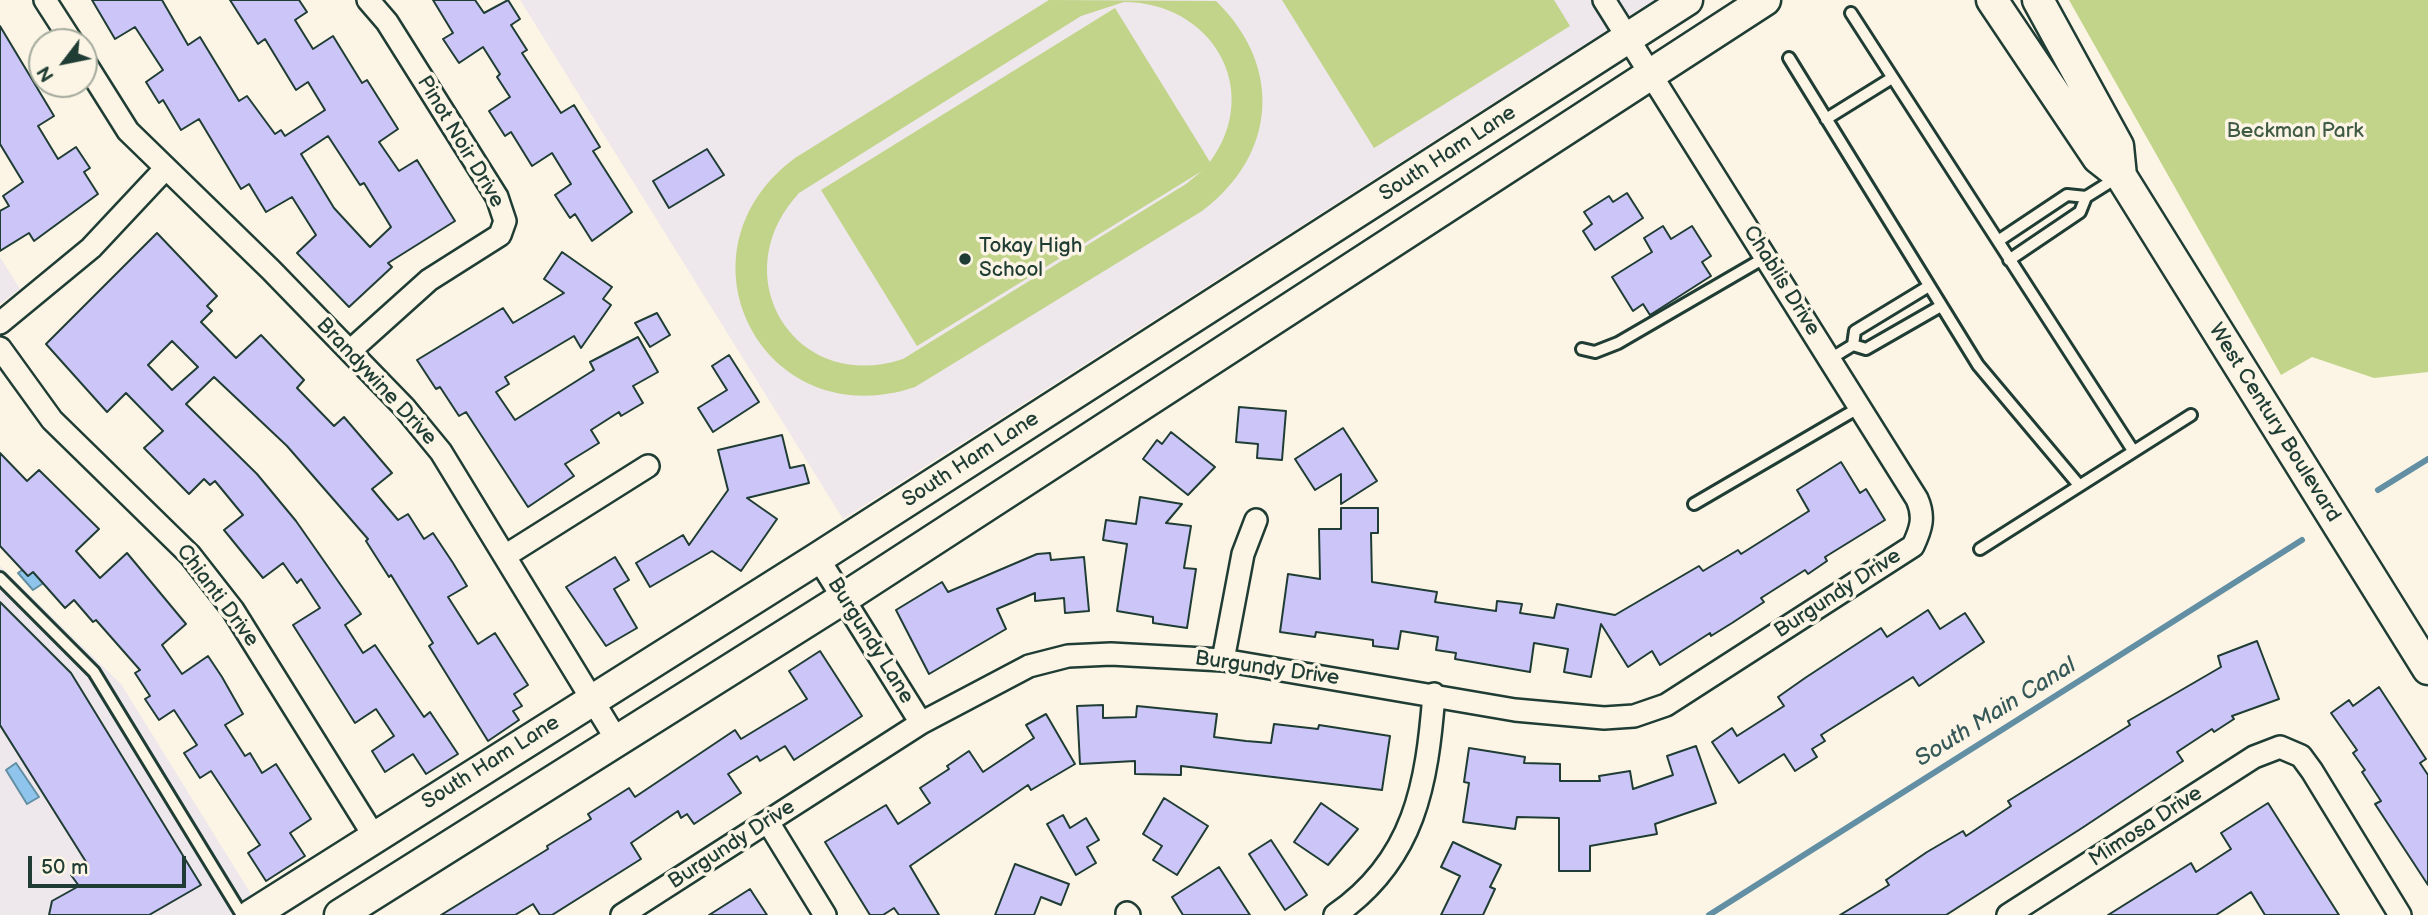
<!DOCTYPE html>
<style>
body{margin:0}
#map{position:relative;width:2428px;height:915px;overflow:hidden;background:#fcf5e5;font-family:"Balsamiq Sans",sans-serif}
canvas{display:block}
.north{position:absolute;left:28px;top:28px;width:70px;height:70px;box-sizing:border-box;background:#fcf5e5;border:2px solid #a4ab9e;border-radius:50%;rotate:238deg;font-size:19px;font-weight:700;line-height:28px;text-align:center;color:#1f3d34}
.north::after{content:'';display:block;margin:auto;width:24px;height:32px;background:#1f3d34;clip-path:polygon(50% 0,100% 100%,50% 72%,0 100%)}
.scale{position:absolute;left:28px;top:856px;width:158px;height:32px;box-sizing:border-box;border:4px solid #1f3d34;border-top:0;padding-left:9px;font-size:21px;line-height:24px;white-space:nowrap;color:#1f3d34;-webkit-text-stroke:5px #fcf5e5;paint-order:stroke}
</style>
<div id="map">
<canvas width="2428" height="915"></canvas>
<div class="north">N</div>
<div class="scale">50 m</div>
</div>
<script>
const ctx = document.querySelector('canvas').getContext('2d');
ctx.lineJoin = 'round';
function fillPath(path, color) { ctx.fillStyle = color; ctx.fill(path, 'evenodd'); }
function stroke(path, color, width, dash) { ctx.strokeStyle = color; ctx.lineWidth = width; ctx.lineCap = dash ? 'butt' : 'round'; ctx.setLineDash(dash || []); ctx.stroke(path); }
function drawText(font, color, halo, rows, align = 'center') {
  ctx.font = font + ' "Balsamiq Sans",sans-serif'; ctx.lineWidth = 7; ctx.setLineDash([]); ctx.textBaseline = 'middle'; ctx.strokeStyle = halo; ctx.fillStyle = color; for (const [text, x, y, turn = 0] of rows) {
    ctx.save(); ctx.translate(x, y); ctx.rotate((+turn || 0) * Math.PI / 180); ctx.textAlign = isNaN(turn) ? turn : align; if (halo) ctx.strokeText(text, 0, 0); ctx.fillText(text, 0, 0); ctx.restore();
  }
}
fillPath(new Path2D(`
 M520,0h1134l-811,519z
 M0,257l20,32 -20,15z
 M0,566l121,118 135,218 -15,13h-241z`), '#eee7eb');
fillPath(new Path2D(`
 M1049,0l167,1c67,65 61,154 -14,210l-287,176c-151,51 -248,-134 -120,-229zM1124,2c87,0 140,87 86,160l-95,-154 -294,182 96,156 285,-175 -16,13 -283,175c-108,36 -181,-83 -104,-166l282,-177z
 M1282,0h272l16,26 -196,122z
 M2069,0h359v372l-54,6 -62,-21 -31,18z`), '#c1d489');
const water = new Path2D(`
 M40,557l5,25 -12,8 -15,-17z
 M16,763l23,34 -12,7 -21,-34z`);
fillPath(water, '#8fc5ed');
stroke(water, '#628fa3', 2);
stroke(new Path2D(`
 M2378,490l50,-31
 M1709,915l593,-375`), '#628fa3', 6);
const building = new Path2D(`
 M92,0h70l26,45 12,-8 39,64 8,-5 28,38 6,-4 4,6 40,-26 -17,-28 -12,8 -31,-51 -7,5 -28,-44h69l8,12 -12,8 18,29 20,-13 29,47 5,-3 31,49 -19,13 20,29 18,-11 38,61 -67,42 4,4 -43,40 -52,-54 19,-18 -24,-38 -26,15 -17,-28 -8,5 -42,-70 -18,11 -18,-30 -4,3 -13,-21 17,-12 -28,-43 -20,12zM328,136l32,49 4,-2 27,44 -21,20 -36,-39 -33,-54z
 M433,0h42l9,13 24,-13 12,19 -9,6 16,25 -5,3 39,60 13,-8 26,42 -7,4 39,61 -40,29 -17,-27 -5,4 -15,-23 16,-11 -19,-31 -20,13 -21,-34 -6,4 -16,-25 21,-14 -13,-20 3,-3 -17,-27 -24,16 -16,-24 10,-6z
 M0,26l54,90 -16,10 20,33 18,-12 14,21 -6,4 14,22 -64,47 -5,-8 -29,18v-40l9,-5 -6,-10 20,-14 -23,-38z
 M707,149l17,26 -55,33 -16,-27z
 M1627,193l16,25 -48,32 -12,-19 9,-7 -8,-12 25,-16 4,6z
 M1663,226l8,13 21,-13 19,30 -9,6 9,14 -61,39 -7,-11 -10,7 -21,-34 40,-25 -8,-14z
 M157,233l60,63 -10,10 5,5 -11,11 35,36 25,-23 43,45 -7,8 37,38 10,-9 48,56 -20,16 26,31 10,-6 16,25 9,-6 20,30 14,23 -19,11 30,47 17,-11 33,52 -14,9 8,12 -9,5 6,9 -31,21 -59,-95 4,-3 -42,-68 -2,2 -23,-36 2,-2 -81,-93 -73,-69 -28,27 71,70 39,47 65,93 -16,11 18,28 12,-8 49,72 6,-5 28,42 -32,20 -13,-20 -28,18 -13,-21 22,-15 -18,-27 -21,14 -62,-98 27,-17 -19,-29 -4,4 -14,-20 -20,15 -39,-48 19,-15 -28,-34 -5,4 -6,-6 -15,15 -45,-46 19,-17 -37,-38 -19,19 -61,-68zM172,341l26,26 -26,23 -24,-25z
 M562,252l50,35 -9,12 8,6 -30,43 -7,-12 -69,41 4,7 -13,8 19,28 79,-50 -4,-8 48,-25 20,35 -25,14 10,17 -22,13 -2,-4 -28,18 8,13 -34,21 9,12 -46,31 -62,-95 -7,4 -19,-29 -4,2 -19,-29 86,-52 10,15 51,-30 -20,-14z
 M657,313l13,22 -20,12 -15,-24z
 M729,355l30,47 -46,30 -15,-24 29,-18 -15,-24z
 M1239,407l47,4 -4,49 -25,-2 1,-14 -22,-2z
 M1343,428l34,53 -36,23v-30l-26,16 -20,-31z
 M1171,432l44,35 -27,28 -45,-36 14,-19 5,4z
 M782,435l8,33 14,-3 5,18 -62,15 30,21 -36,52 -29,-20 -62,36 -14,-24 47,-28 6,10 39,-55 -10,-40z
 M0,453l27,28 12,-11 60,59 -23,22 24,27 27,-25 59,71 -24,21 20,29 26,-18 14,21 21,37 -18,11 20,31 5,-3 12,20 14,-9 35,55 -21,14 15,23 -39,25 -18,-28 12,-8 -49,-74 -11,7 -16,-25 13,-8 -23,-35 -15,10 -14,-21 5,-3 -15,-23 5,-3 -44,-50 -3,2 -19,-22 -9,8 -32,-36 -5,4 -28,-30z
 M1841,462l19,31 6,-4 19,31 -60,37 2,4 -19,13 -3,-4 -44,28 3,4 -32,21 -21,13 -1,-3 -50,32 -8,-14 -24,16 -27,-43 -10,53 -27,-5 4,-23 -34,-6 -4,29 -75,-13 1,-6 -20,-3 2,-13 -37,-6 -3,18 -25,-3v-6l-57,-8 -1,5 -35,-5 8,-58 32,5 -1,-50h22v-21h37v25h-7l1,49 65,10 -2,10 61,9 1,-10 25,3 -2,9 34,5 3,-14 58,11 84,-49 4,5 35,-21 3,4 68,-43 -12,-21z
 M1140,497l42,7 -16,19 25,3 -7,42 12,1 -9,59 -34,-5v-6l-36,-6 10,-67 -24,-4 3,-20 30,4z
 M1050,553l1,7 33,-3 5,54 -24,2 -1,-15 -29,3v-8l-38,16 9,20 -77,45 -33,-64 46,-28 6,10 89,-38z
 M615,557l14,23 -15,9 23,39 -31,18 -40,-59z
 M0,602l71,71 130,212 -52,30h-100l3,-14 27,-15 -8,-11 17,-10 -88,-140z
 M1928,610l12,19 25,-16 19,29 -65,44 -6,-9 -92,58 4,6 -13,8 5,8 -22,14 -11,-17 -45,29 -27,-41 20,-14 5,8 47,-30 -6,-9 27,-19 76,-50 6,9z
 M2257,641l22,58 -47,17 2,3 -20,13 -2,-3 -35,23 6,9 -101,67 -136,87h-106l49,-30 -3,-5 41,-28 36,-21 3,5 45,-30 -3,-5 122,-76 -2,-4 93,-54 -3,-11z
 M820,651l42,65 -68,44 -9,-14 -25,15 -3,-5 -29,18 13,19 -47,31 -7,-10 -6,4 -3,-7 -47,32 10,16 -89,56h-12l-7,-11 -18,11h-74l107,-66 -1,-3 44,-27 -3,-5 41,-26 6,9 100,-67 6,9 66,-40 -18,-28z
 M2379,687l47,72 -6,4 8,12v110l-53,-81 6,-3 -19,-29 3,-2 -12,-17 4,-3 -26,-37 18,-13 4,6z
 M1103,705v13l33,-1 1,-11 80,8 -3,23 32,4 25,2 3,-19 44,5 1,-4 71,11 -8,54 -201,-24v9l-46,-1v-13l-55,3 -3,-58z
 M1046,714l29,50 -44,26 -3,-5 -118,81 29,49h-40l-5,-7 -11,7h-13l-45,-73 61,-37 12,19 32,-21 -10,-15 29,-19 -2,-3 22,-15 14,21 51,-34 -8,-13z
 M1696,746l20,57 -61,21 2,10 -67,12v25h-31v-53l-42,-1 -2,12 -52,-7 6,-39 -5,-1 5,-34 56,9 -1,6 36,1v17h40l-1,-5 31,-5 3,18 40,-14 -6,-19z
 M1164,798l44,28 -31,49 -24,-15 9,-14 -19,-12z
 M1321,803l37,26 -30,36 -34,-23z
 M2268,803l71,112h-74l-14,-23 -35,23h-108l83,-52 5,9 35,-23 -10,-16z
 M1063,815l7,13 16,-10 13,22 -12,7 9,16 -20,12 -29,-51z
 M1271,840l36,55 -22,15 -36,-56z
 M1453,842l48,23 -11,22 5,2 -12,26h-42l19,-39 -19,-9z
 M1015,864l54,20 -8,21 -20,-8 -7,18h-39z
 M1219,867l31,48h-67l-11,-18z
 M750,889l17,26h-58z`);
fillPath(building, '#ccc6f8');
stroke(building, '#1f3d34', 2);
const lane = new Path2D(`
 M1851,13l281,436
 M1789,58l189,307 100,119
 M1826,119l66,-41
 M1998,241l69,-46 19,2 32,-20
 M2009,260l71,-48 6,-15
 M1853,345l13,4 75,-43
 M1582,349l13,3 23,-9 148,-86
 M1830,359l23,-14 2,-14 74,-45
 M1694,504l166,-97
 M1980,549l211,-134
 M0,578l94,94 148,243`);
const street = new Path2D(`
 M45,0l27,42
 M84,61l44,70 143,139 133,137 37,45 177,290
 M0,323l91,-75 74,-79
 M0,348l52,72 138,135 43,55 141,226
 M350,351l79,-71 71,-45 5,-14 -8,-24 -110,-175 -19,-22
 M505,556l143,-90
 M818,558l103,165
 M1223,660l20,-106 13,-34
 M768,822l57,93
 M1127,913l2,2
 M622,915l299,-192 108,-57 39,-10 43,-2 112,6 292,50 89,8 30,-2 32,-11 247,-159c8,-17 12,-29 4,-47l-313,-499
 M1335,915c80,-55 92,-131 99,-221
 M2008,915l246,-158 26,-10 21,9 11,15 88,144`);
const secondary = new Path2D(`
 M1992,0l106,158 23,18 307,493
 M2038,0l80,146 3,30
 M252,915l566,-357 869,-558
 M340,915l504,-317 921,-598`);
stroke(lane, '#1f3d34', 16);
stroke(street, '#1f3d34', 26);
stroke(secondary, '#1f3d34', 35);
stroke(lane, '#fcf5e5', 10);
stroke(street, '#fcf5e5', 21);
stroke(secondary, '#fcf5e5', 30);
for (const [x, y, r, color] of [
 [965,259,7,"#1f3d34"]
]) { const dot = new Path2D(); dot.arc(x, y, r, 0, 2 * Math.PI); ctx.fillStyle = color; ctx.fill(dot); stroke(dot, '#fcf5e5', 2.5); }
drawText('21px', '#3f5b45', '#fcf5e5', [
 ["Beckman Park",2295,132]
]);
drawText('21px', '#1f3d34', '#fcf5e5', [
 ["Pinot Noir Drive",460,142,59],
 ["South Ham Lane",1448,154,-33],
 ["Chablis Drive",1781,281,58],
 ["Brandywine Drive",376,382,47],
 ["West Century Boulevard",2274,423,58],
 ["South Ham Lane",971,460,-33],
 ["Burgundy Drive",1838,594,-33],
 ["Chianti Drive",217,596,53],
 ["Burgundy Lane",870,641,58],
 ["Burgundy Drive",1267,669,8],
 ["South Ham Lane",491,763,-32],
 ["Mimosa Drive",2146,827,-33],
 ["Burgundy Drive",732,845,-33]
]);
drawText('21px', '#1f3d34', '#fcf5e5', [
 ["Tokay High",979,247],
 ["School",979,271]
], 'left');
drawText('italic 23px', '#355859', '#fcf5e5', [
 ["South Main Canal",1996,713,-32]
]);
</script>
